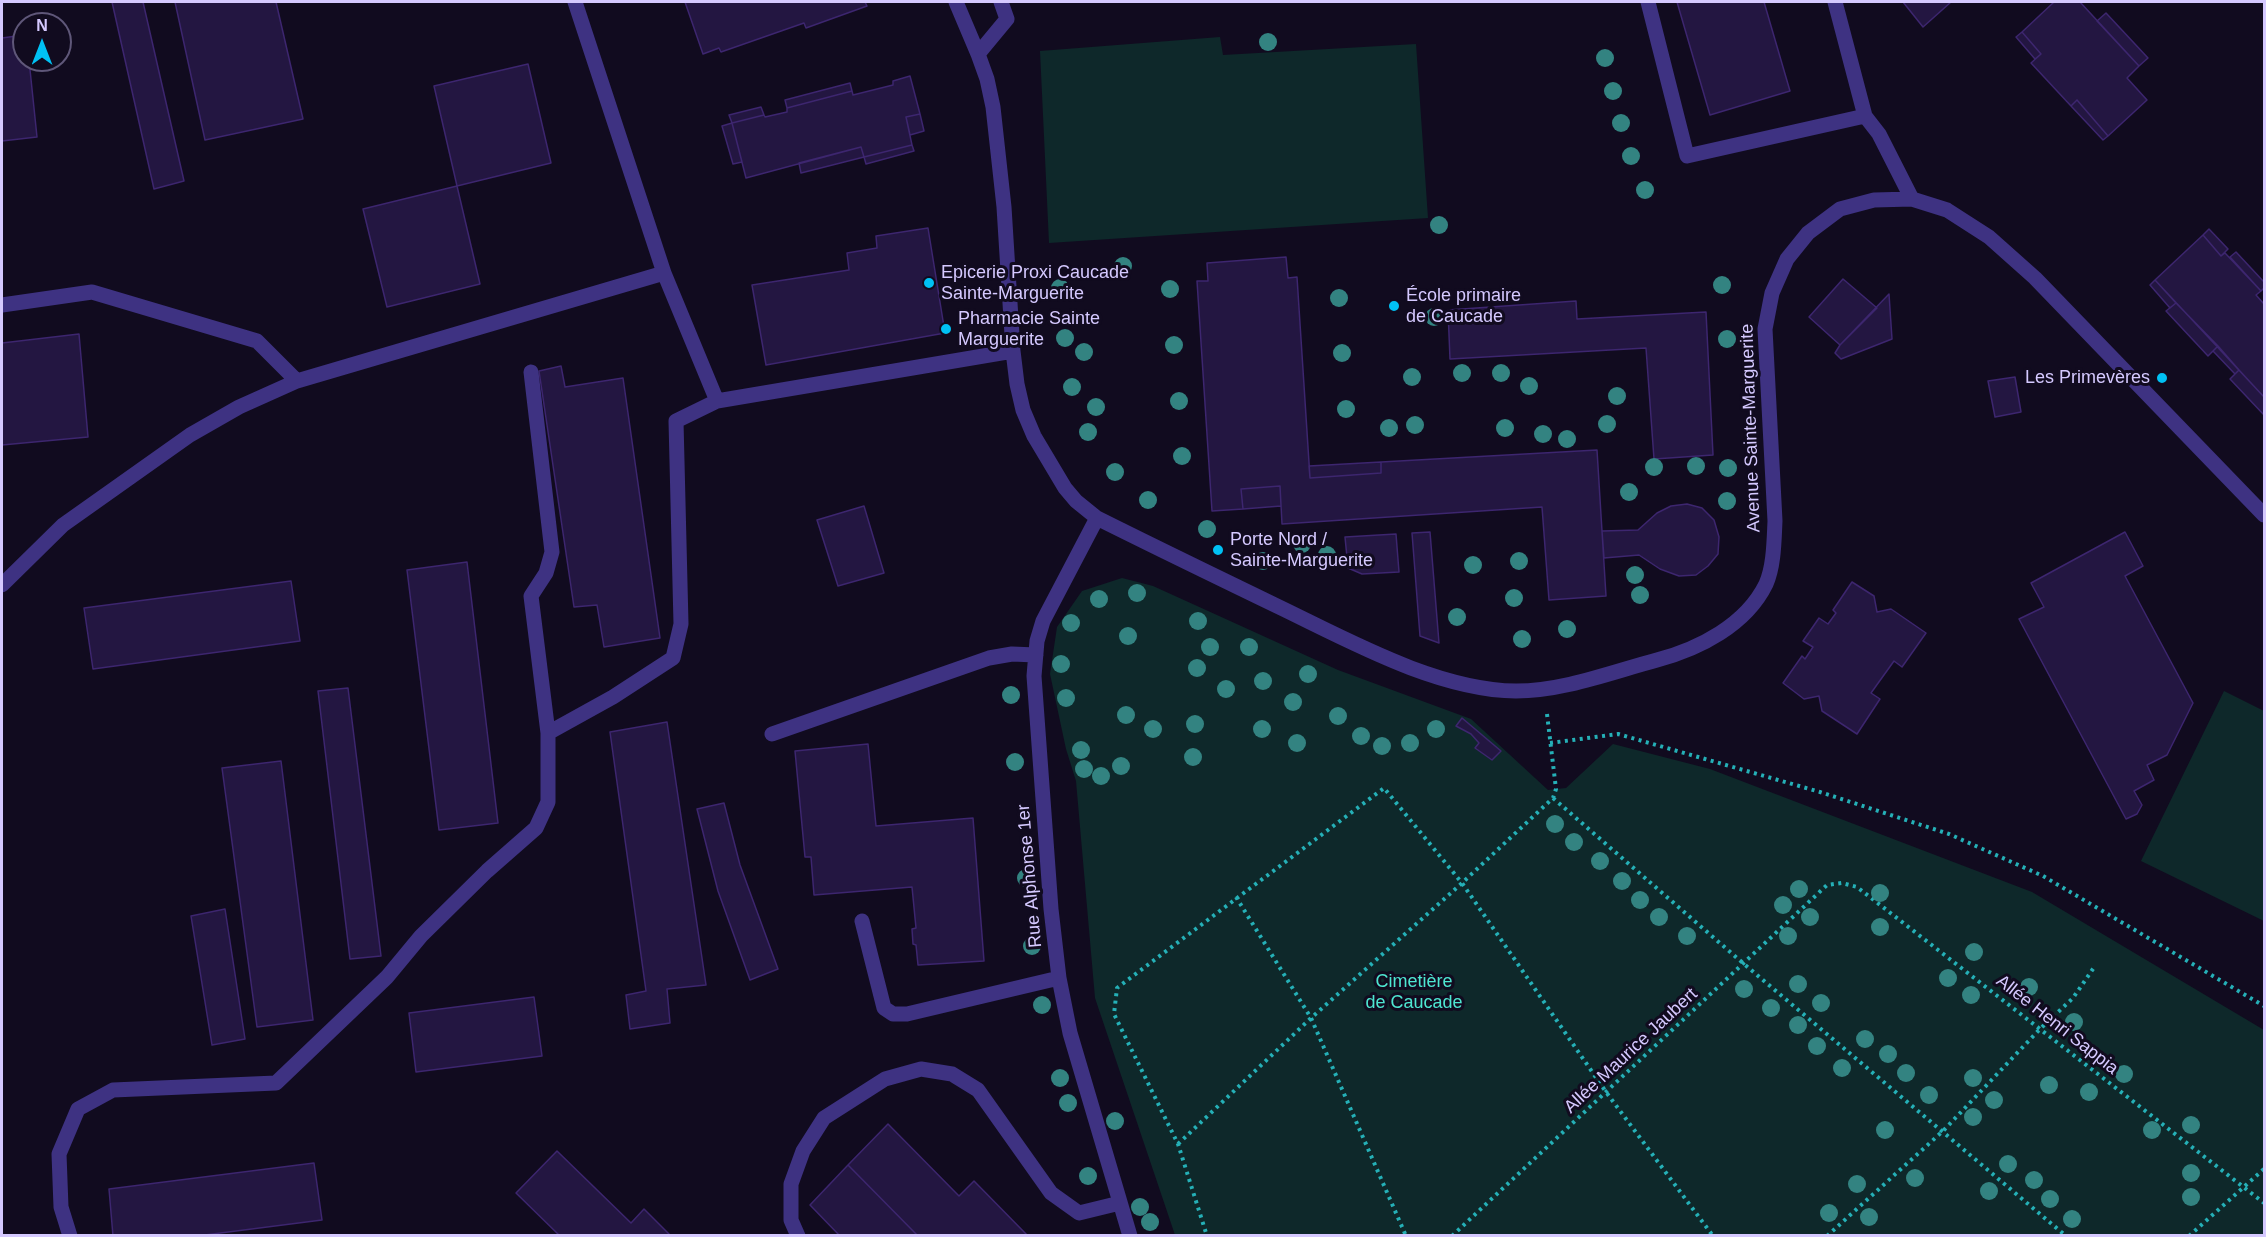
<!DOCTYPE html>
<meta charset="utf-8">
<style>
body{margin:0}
#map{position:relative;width:2266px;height:1237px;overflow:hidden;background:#110b1f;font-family:Arial,sans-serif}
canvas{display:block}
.frame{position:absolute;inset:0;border:3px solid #d5c9ff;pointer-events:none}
.north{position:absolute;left:12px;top:12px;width:60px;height:60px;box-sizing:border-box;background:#110b1f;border:2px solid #5f5779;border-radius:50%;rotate:0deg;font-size:16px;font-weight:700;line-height:24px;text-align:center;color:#d5c9ff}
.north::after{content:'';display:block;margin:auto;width:21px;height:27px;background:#00c1f4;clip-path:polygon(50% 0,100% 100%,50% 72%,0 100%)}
</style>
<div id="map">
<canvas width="2266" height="1237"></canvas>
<div class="frame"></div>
<div class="north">N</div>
</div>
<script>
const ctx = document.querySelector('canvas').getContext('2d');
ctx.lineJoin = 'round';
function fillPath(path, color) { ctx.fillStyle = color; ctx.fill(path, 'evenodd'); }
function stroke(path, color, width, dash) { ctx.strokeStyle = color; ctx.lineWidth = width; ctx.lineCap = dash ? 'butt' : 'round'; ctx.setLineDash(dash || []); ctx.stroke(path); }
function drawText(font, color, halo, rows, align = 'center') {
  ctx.font = font + ' Arial,sans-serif'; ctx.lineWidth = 6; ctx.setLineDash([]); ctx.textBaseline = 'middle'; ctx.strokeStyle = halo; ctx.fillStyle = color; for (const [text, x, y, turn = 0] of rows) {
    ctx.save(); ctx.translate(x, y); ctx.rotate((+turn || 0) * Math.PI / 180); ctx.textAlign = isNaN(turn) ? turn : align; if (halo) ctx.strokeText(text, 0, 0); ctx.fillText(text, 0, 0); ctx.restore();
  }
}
fillPath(new Path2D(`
 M1220,37l3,18 193,-11 12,174 -379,25 -9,-192z
 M1122,578l31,8 185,84 133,49 77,71 18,-2 47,-44 97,25 322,123 232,138v205h-1089l-80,-237 -19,-217 -10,-32 -16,-75 7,-47 25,-36z
 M2224,691l40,20v210l-123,-60z`), '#0e282a');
const building = new Path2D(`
 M112,2h31l41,179 -30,8z
 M175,2h101l27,117 -98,21z
 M685,2h180l2,4 -61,22 -2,-5 -83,29 -2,-4 -16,6z
 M1677,2h87l26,89 -80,24z
 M1903,2h48l-28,25z
 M2054,2h26l59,64 -12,12 20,22 -39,36 -31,-36 -6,6 -40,-43 10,-9 -19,-22z
 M2106,13l42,45 -9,8 -42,-45z
 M2022,32l19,22 -6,5 -19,-22z
 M24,35v25h5l8,77 -35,4v-103z
 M528,64l23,99 -94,23 -23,-100z
 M910,76l10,38 -14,3 6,28 -48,12 -3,-10 -115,31 -14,-55 32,-8 1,2 22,-5v-4l65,-17 1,4 40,-10v-4z
 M850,83l2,8 -65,17 -2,-8z
 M2077,100l31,36 -5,4 -32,-34z
 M761,107l3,8 -32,8 -3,-8z
 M920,114l4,17 -14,4 -4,-18z
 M732,123l10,39 -9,2 -11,-38z
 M912,145l2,6 -48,13 -2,-7z
 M861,147l3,10 -63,16 -2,-10z
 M457,186l23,98 -93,23 -24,-98z
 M928,228l17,105 -179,32 -14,-80 97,-15 -2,-17 30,-5 -1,-12z
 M2209,229l19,20 -7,7 -18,-21z
 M2203,235l18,21 4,-3 36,38 -5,4 8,9v93l-109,-117z
 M2236,252l28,30v6l-3,3 -31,-34z
 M1286,257l2,21 9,-1 13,201 71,-5v-11l216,-12 9,146 -57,4 -7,-93 -260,17 -2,-38 -39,3 2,20 -31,2 -15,-230h11l-1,-18z
 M1843,279l34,29 -37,37 -31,-28z
 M2155,280l21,23 -6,5 -20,-23z
 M1889,294l3,45 -51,20 -6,-6 5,-8z
 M1576,301l1,18 129,-7 7,143 -59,4 -8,-111 -196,11 -2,-49z
 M2176,303l42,43 -10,10 -42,-45z
 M79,334l9,103 -86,8v-102z
 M2218,346l21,24 -4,4 -22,-23z
 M561,366l4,21 58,-9 37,260 -56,9 -7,-42 -23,2 -35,-236z
 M2239,370l25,27v18l-34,-36z
 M2015,377l6,35 -26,5 -7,-36z
 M1381,462v11l-71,5 -1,-12z
 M1280,486l1,20 -38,3 -2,-20z
 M1687,504l15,4 12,12 5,17 -1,17 -10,12 -12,9 -17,1 -19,-7 -21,-14 -35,3 -2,-27 36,-1 19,-17 14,-7z
 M864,506l20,67 -46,13 -21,-66z
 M1430,532l9,111 -19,-7 -8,-103z
 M2125,532l18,34 -18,10 68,127 -26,52 -20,10 7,15 -20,11 8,14 -5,9 -11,5 -107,-200 25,-12 -13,-24z
 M1396,534l3,38 -37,2 -14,-6 -3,-31z
 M467,562l31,261 -59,7 -32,-260z
 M291,581l9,60 -207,28 -9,-61z
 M1852,582l22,14 3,16 14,-3 35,24 -24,34 -8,-6 -23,32 9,6 -23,35 -35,-23 -3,-15 -15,3 -21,-16 19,-27 3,3 8,-12 -10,-6 16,-23 9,6 8,-11 -3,-3z
 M348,688l33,268 -31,3 -32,-268z
 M1462,718l39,33 -9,9 -17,-12 4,-5 -8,-9 -15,-8z
 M667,722l39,263 -39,4 3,34 -40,6 -4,-34 20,-4 -36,-259z
 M868,744l8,82 97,-8 11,143 -66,4 -2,-20 -3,-1 -1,-15 4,-1 -4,-41 -98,8 -3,-38h-6l-10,-106z
 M281,761l32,259 -56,7 -35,-259z
 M724,803l16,62 38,104 -28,11 -32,-89 -21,-82z
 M225,909l20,130 -33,6 -21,-129z
 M534,997l8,59 -126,16 -7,-59z
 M888,1124l71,72 15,-15 54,55h-110l-70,-71z
 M557,1151l74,72 13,-14 27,27h-111l-44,-43z
 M314,1163l8,57 -125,16h-84l-4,-47z
 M848,1165l70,71h-78l-30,-31z`);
fillPath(building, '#231641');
stroke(building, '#3d266f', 1.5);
stroke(new Path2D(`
 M1547,714l9,75 -3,9 -91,85 144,209 107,144
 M1550,743l68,-9 202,58 129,42 94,42 221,130
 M1553,798l191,166 322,272
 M1236,897l75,121 95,218
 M1178,1144l133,-126 151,-135 -78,-95 -267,200 -3,26 64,130 29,92
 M1452,1236l375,-351 15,-2 15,4 407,316
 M1827,1236l116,-105 97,-102 33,-31 22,-32
 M2189,1236l75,-67`), '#25b0b7', 4, [3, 4.5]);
stroke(new Path2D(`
 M575,2l89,271
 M956,2l22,52 9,25 6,28 11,100 9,144 4,33 6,26 11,26 31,52 11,13 21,17c60,30 120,59 180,88 71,34 159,84 239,85 47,0 96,-19 141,-31 42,-11 89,-35 109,-76 8,-18 8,-43 9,-63l-10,-192 7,-36 15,-34 21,-26 32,-24 34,-9 38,-1 35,11 42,27 46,41 229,237
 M1648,2l39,154 178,-40
 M1835,2l30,114 14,18 33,65
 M978,54l29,-35 -6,-17
 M2,305l90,-13 165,49 40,40
 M531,372l21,180 -6,21 -15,23 17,137
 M1097,518l-54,103 -6,20 -3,35 17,233 8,69 11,55 60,203
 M2,585l61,-60 127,-90 49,-28 58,-26 367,-108 53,128
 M772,734l217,-76 23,-4 24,1
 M862,921l22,87 9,6h14l152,-36
 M70,1236l-9,-29 -2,-53 19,-45 35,-19 163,-7 111,-106 34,-41 66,-65 49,-43 12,-26v-69l65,-36 60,-39 8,-34 -5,-203 41,-20 296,-50
 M798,1236l-7,-16v-36l12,-33 21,-33 61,-39 36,-10 31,5 26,16 73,103 28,20 41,-10`), '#3e3282', 15);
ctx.fillStyle = '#338381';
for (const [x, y] of [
 [1268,42],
 [1605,58],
 [1613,91],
 [1621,123],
 [1631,156],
 [1645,190],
 [1439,225],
 [1123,266],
 [1722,285],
 [1060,288],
 [1170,289],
 [1339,298],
 [1434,317],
 [1065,338],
 [1727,339],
 [1174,345],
 [1084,352],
 [1342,353],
 [1462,373],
 [1501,373],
 [1412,377],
 [1529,386],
 [1072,387],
 [1617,396],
 [1179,401],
 [1096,407],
 [1346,409],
 [1607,424],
 [1415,425],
 [1389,428],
 [1505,428],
 [1088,432],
 [1543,434],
 [1567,439],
 [1182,456],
 [1696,466],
 [1654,467],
 [1728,468],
 [1115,472],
 [1629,492],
 [1148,500],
 [1727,501],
 [1207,529],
 [1302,544],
 [1327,555],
 [1263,561],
 [1519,561],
 [1473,565],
 [1635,575],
 [1137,593],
 [1640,595],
 [1514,598],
 [1099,599],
 [1457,617],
 [1198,621],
 [1071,623],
 [1567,629],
 [1128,636],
 [1522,639],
 [1210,647],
 [1249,647],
 [1061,664],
 [1197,668],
 [1308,674],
 [1263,681],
 [1226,689],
 [1011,695],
 [1066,698],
 [1293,702],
 [1126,715],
 [1338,716],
 [1195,724],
 [1153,729],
 [1262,729],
 [1436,729],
 [1361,736],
 [1297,743],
 [1410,743],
 [1382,746],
 [1081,750],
 [1193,757],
 [1015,762],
 [1121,766],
 [1084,769],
 [1101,776],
 [1555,824],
 [1574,842],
 [1600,861],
 [1026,878],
 [1622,881],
 [1799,889],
 [1880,893],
 [1640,900],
 [1783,905],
 [1659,917],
 [1810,917],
 [1880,927],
 [1687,936],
 [1788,936],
 [1032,946],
 [1974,952],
 [1948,978],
 [1798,984],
 [2029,987],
 [1744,989],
 [1971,995],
 [1821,1003],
 [1042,1005],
 [1771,1008],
 [2074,1022],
 [1798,1025],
 [1865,1039],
 [1817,1046],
 [1888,1054],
 [1842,1068],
 [1906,1073],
 [2124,1074],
 [1060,1078],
 [1973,1078],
 [2049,1085],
 [2089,1092],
 [1929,1095],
 [1994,1100],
 [1068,1103],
 [1973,1117],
 [1115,1121],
 [2191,1125],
 [1885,1130],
 [2152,1130],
 [2008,1164],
 [2191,1173],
 [1088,1176],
 [1915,1178],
 [2034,1180],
 [1857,1184],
 [1989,1191],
 [2191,1197],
 [2050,1199],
 [1140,1207],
 [1829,1213],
 [1869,1217],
 [2072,1219],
 [1150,1222]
]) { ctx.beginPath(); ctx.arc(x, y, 9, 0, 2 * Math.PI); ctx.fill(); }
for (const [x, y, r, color] of [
 [929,283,6,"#00c1f4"],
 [1394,306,6,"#00c1f4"],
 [946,329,6,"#00c1f4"],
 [2162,378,6,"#00c1f4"],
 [1218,550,6,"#00c1f4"]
]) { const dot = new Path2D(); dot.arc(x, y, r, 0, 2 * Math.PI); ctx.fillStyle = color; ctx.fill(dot); stroke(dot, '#110b1f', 2); }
drawText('18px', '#d5c9ff', '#110b1f', [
 ["Epicerie Proxi Caucade",941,273],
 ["Sainte-Marguerite",941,294],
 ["École primaire",1406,296],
 ["de Caucade",1406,317],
 ["Pharmacie Sainte",958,319],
 ["Marguerite",958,340],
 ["Les Primevères",2150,378,"right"],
 ["Porte Nord /",1230,540],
 ["Sainte-Marguerite",1230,561]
], 'left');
drawText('18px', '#d5c9ff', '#110b1f', [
 ["Avenue Sainte-Marguerite",1751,428,-92],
 ["Rue Alphonse 1er",1030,876,-95],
 ["Allée Henri Sappia",2057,1025,38],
 ["Allée Maurice Jaubert",1631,1051,-43]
]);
drawText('18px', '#4ee6d1', '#110b1f', [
 ["Cimetière",1414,982],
 ["de Caucade",1414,1003]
]);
</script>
